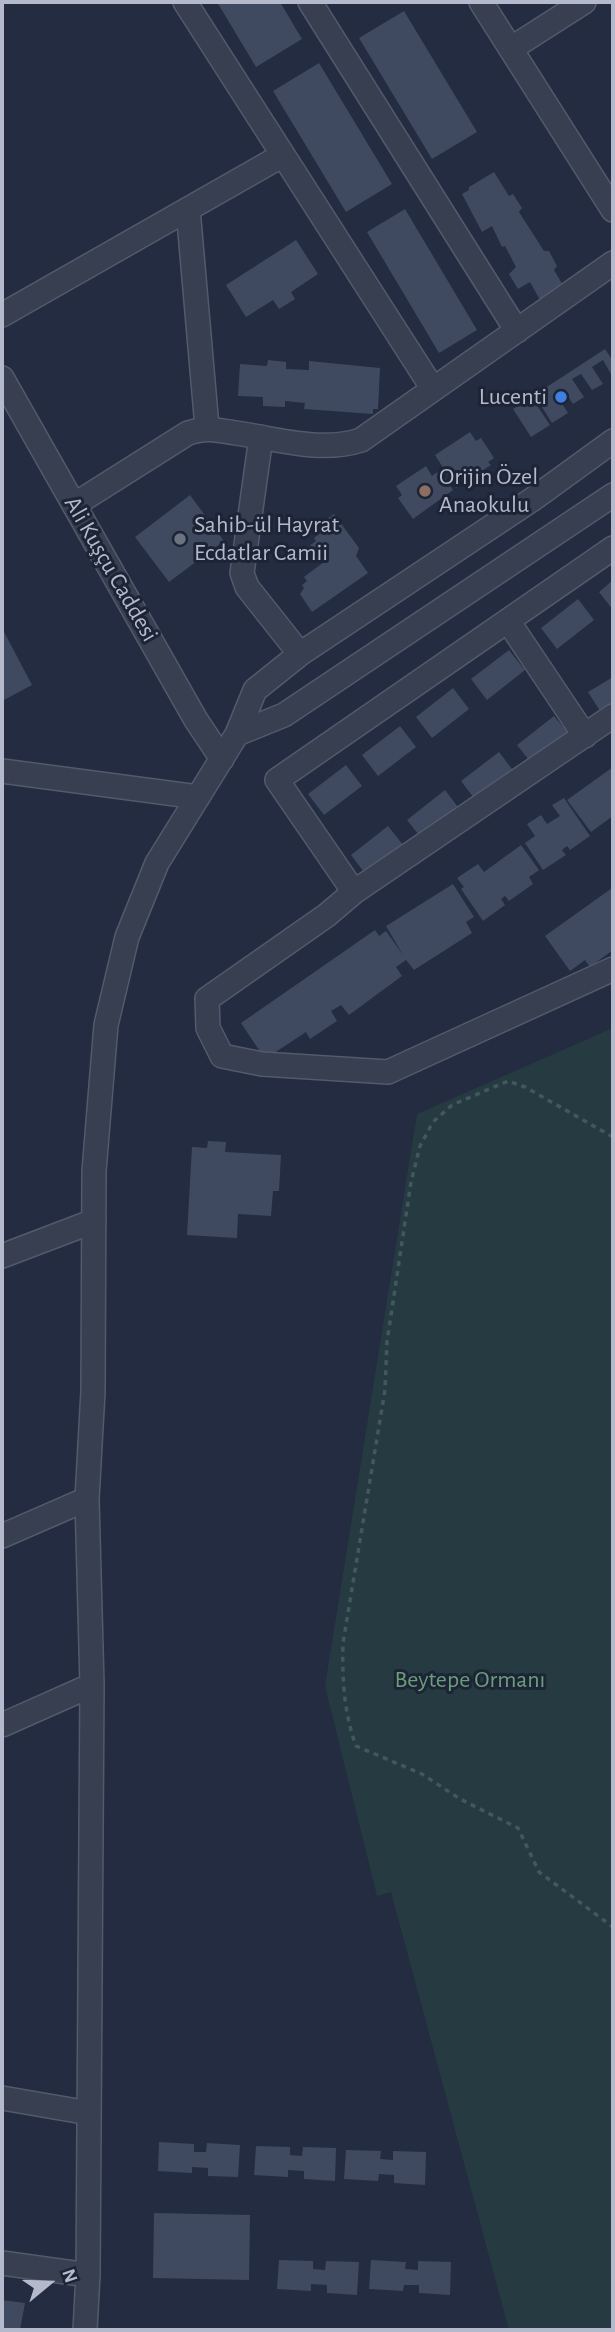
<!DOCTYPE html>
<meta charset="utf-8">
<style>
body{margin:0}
#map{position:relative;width:615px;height:2332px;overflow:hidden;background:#232c40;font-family:"Alegreya Sans",sans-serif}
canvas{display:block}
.frame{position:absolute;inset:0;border:4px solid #b4bacb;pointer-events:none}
.north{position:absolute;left:14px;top:2248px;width:70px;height:70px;-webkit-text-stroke:5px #1c2435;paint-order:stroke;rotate:71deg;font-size:19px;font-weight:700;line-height:28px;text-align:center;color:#b4bacb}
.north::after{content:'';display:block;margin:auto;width:24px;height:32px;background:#b4bacb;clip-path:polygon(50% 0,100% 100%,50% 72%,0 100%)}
</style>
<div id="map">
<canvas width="615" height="2332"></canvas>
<div class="frame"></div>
<div class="north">N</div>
</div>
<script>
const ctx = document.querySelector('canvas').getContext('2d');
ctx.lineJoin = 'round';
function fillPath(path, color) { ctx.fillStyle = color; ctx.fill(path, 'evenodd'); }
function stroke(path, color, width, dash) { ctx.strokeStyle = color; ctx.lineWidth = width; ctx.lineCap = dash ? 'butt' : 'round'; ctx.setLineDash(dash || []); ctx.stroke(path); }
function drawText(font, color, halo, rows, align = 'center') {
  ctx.font = font + ' "Alegreya Sans",sans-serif'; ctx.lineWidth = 6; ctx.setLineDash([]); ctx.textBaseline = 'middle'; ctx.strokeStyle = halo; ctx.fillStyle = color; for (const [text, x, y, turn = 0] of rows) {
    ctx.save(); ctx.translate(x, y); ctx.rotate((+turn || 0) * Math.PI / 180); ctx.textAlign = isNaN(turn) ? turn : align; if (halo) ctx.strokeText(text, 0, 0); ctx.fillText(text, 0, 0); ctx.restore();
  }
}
fillPath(new Path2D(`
 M613,1028v1302h-104l-118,-438 -14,4 -52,-210 92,-572z`), '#253b41');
fillPath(new Path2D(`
 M217,2h63l22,37 -46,28z
 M404,11l73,121 -45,27 -73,-121z
 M319,63l73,121 -46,28 -73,-121z
 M494,172l15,24 4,-2 9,14 -3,4 25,39h5l8,15 -3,4 10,17 -24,13 -10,-18 -12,7 -9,-15 7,-7 -11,-21 -3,1 -10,-21 -10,6 -20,-38 7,-4v-3z
 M405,209l72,121 -38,23 -72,-121z
 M296,240l22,34 -27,18 4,7 -16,10 -6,-9 -27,17 -20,-32z
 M605,349l8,12v11l-2,2 -8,-14 -11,7 11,17 -11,6 -11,-16 -9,5 12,18 -11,7 -10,-15 -7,5 12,19 -16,10 -12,-19 -2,3 12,18 -19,12 -18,-28z
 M268,360l18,2v7l23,1v-9l71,7 -2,41h-5v5l-69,-5 1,-6 -20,-2v6l-22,-1v-9l-25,-1 2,-32 27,2z
 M470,432l6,9 5,-3 13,20 -6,4 3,3 -35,23 -21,-33z
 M426,466l6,10 8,-6 13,20 -40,29 -15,-21 4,-3 -6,-9z
 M190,495l34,46 -55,41 -34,-45z
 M334,514l25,34 -3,8 12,17 -56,39 -12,-18 4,-6 -2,-3 5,-4 -3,-4 25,-19 -4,-5 -12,9 -9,-12 12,-9 -2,-3 5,-4 -2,-8z
 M613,580v30l-14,-18z
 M578,599l16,21 -37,29 -16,-21z
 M2,628l30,57 -30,16z
 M509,650l16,20 -38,30 -16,-21z
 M613,677v30l-11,7 -14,-22z
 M453,688l16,21 -37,29 -16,-21z
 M554,716l17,20 -38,29 -16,-20z
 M400,726l16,21 -38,29 -16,-21z
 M499,752l16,21 -38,29 -16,-21z
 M346,765l16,21 -38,29 -16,-21z
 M613,767v49l-22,16 -24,-32z
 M445,790l16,21 -38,29 -16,-20z
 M564,798l26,38 -20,14 -3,-4 -5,4 4,5 -23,15 -18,-27 10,-7 -8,-12 14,-9 6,9 13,-8 -8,-11z
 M388,826l16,20 -37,30 -16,-21z
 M521,845l18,25 -10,7 4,7 -24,17 -4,-5 -4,3 4,6 -22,16 -22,-32 3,-2 -7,-9 21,-14 6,8z
 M453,884l21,33 -8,5 6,11 -58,37 -8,-10 -10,7 6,9 -53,39 -8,-10 -10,6 6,10 -27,18 -4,-7 -41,27 -24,-36 134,-93 4,6 7,-5 17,24 -17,-29z
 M612,888l1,62 -23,17 -5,-7 -15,11 -25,-35z
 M208,1141l18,1 -1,10 56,3 -2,36h-6l-2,25 -33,-2 -1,24 -50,-3 5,-88 15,1z
 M159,2142l35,2v8h12l1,-9 33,2 -2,32 -30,-1v-8l-16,-1v6l-34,-2z
 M256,2146l34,1v8l12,1 1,-9 33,1 -1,33 -31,-2v-8l-16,-1v7l-34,-2z
 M346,2150l35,1 -1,8 13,1v-9l33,1 -1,33 -31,-2v-8l-15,-1 -1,7 -34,-2z
 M154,2213l96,2 -1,65 -96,-2z
 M279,2260l34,1v8l12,1 1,-9 33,1 -2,33 -30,-2v-8l-16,-1v7l-34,-2z
 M371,2260l35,2 -1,7 13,1v-9l33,1 -1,33 -31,-2v-8h-15l-1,6 -34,-2z
 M2,2300l23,3 -5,27 -18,-1z`), '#3f4a60');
const minor = new Path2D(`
 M185,2l248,387
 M310,2l207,329
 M481,2l132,208
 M512,48l72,-46
 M188,209l19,218
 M2,315l281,-160
 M2,378l194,342 26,39
 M261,437l-19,136 5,14 53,67
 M74,505l114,-72c21,-6 27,-3 48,0 40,6 86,20 125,7l252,-177
 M613,548l-336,232 77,112 -27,23 -120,84 1,29 14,28 40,8 126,8 225,-103
 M508,621l77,115
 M237,734l47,-19 329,-220
 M2,771l196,26
 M354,892l259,-176
 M2,1256l92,-35
 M2,1536l85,-37
 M2,1725l90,-40
 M2,2098l87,15
 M2,2263l86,12
 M85,2330l3,-55 4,-590 -5,-186 6,-108 1,-220 12,-146 21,-88 30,-74 80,-129 18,-44 45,-36 233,-155 80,-58`);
stroke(minor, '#525a6b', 26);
stroke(new Path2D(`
 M613,1137l-88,-50 -17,-6 -56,24 -19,17 -13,24 -9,36 -24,160 -2,48 -42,253c-1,36 1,70 13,103l66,28 38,25 58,29 21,44 74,55`), '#43585e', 3.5, [5, 5]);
stroke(minor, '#373f50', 23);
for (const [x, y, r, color] of [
 [561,397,7,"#3f7fe0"],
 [425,491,7,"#8d6e63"],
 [180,539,7,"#6b7280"]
]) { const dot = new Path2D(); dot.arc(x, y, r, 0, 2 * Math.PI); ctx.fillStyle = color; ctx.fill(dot); stroke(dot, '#1c2435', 2.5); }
drawText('24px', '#b4bacb', '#1c2435', [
 ["Lucenti",547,397,"right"],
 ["Orijin Özel",439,477],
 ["Anaokulu",439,505],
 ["Sahib-ül Hayrat",194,525],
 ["Ecdatlar Camii",194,553]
], 'left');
drawText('24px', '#b4bacb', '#1c2435', [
 ["Ali Kuşçu Caddesi",111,569,60]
]);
drawText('24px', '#699d7b', '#1c2435', [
 ["Beytepe Ormanı",470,1680]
]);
</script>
